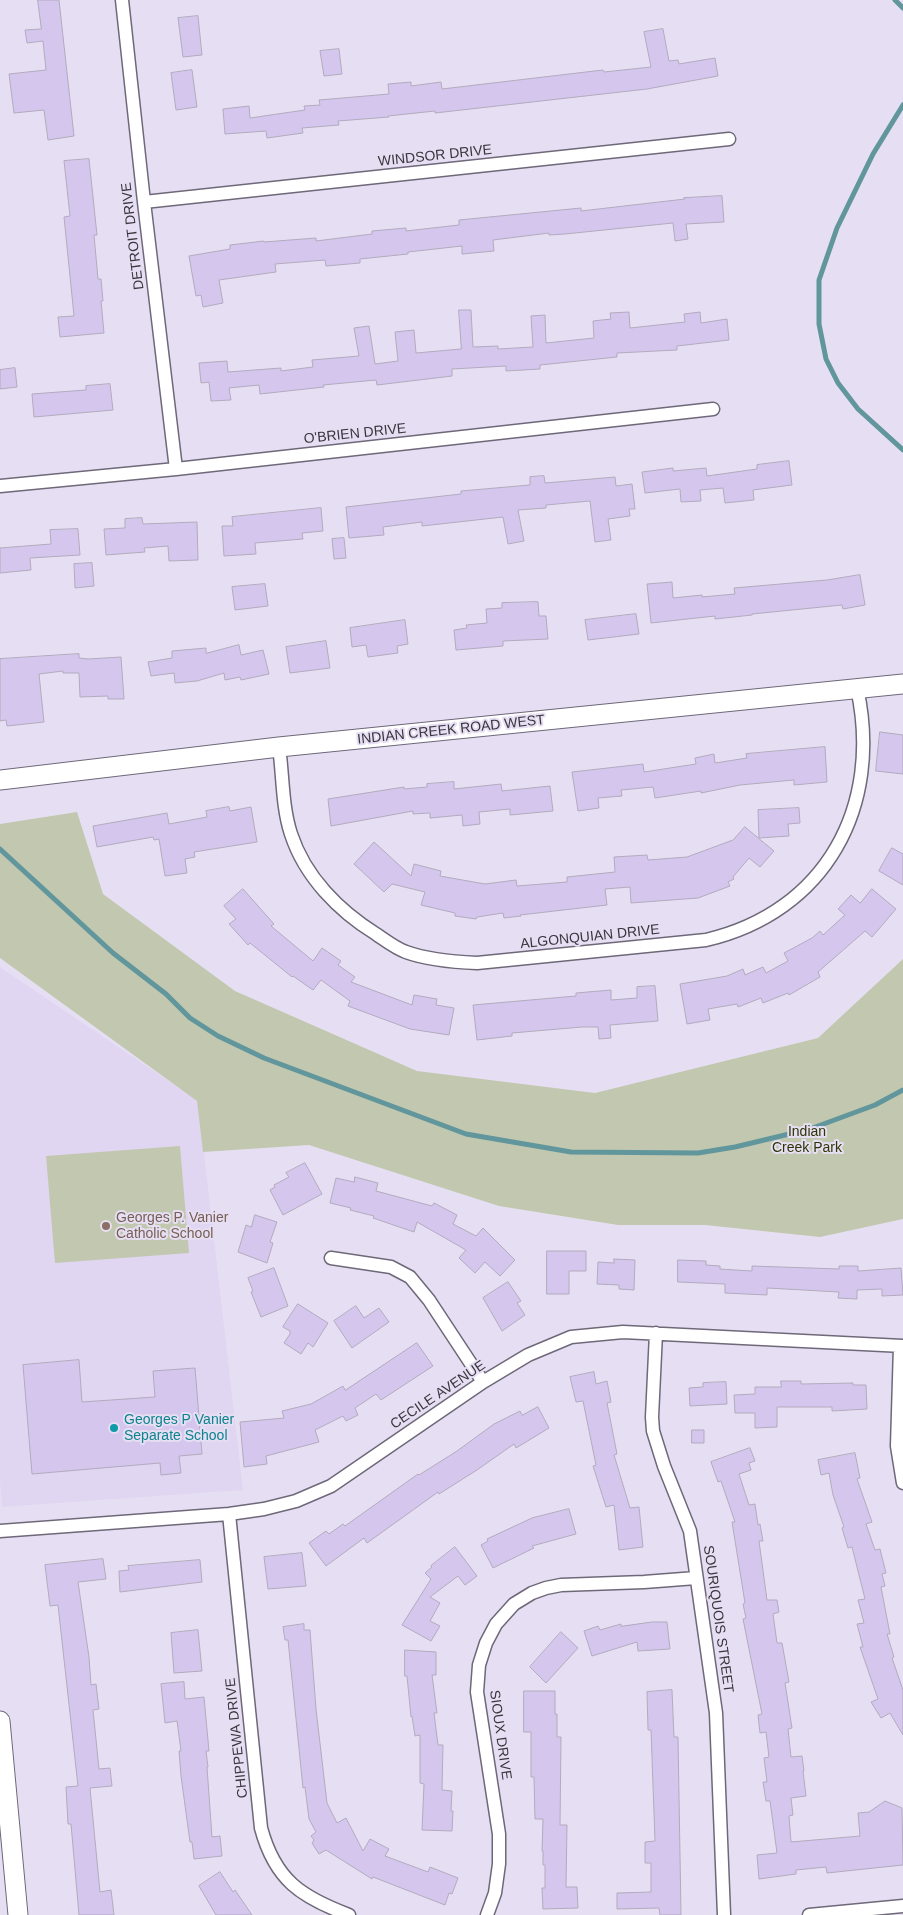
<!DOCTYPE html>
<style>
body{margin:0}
canvas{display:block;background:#e6dff3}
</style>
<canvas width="903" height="1915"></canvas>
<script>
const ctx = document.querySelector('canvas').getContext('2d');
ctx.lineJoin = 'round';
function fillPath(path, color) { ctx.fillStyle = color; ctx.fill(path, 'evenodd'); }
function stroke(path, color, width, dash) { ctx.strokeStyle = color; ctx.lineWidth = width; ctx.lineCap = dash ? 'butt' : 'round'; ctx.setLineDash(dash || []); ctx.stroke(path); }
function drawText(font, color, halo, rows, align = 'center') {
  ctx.font = font + ' Helvetica,sans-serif'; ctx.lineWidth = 4; ctx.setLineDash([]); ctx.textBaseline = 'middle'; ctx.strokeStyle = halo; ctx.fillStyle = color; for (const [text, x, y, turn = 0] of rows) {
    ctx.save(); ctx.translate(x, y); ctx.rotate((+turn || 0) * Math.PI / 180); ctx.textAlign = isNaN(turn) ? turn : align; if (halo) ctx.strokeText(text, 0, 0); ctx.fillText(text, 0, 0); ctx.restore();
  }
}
fillPath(new Path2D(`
 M0,967l198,134 45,389 -241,17 -2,-26z`), '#e0d6f2');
fillPath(new Path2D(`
 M77,812l26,82 132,97 182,80 178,22 223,-55 85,-79v260l-83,18 -115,-12h-87l-119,-19 -190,-61 -106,7 -6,-51 -197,-143v-134z
 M180,1146l9,107 -134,10 -9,-107z`), '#c2c8af');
stroke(new Path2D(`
 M895,0l8,8
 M903,105l-30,49 -36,74 -18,52v44l7,35 12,24 20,26 45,41
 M0,849l113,104 53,41 24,24 28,18 46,22 202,76 105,18 127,1 37,-6 75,-18 65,-24 28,-15`), '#62969d', 5);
const building = new Path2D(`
 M38,0h21l15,136 -26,4 -4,-30 -30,3 -5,-39 37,-4 -3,-29 -16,2 -2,-13 16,-1z
 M198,16l4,39 -19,2 -5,-39z
 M663,29l6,32 9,-1 1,4 36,-6 3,18 -71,13 -212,24v-2l-47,5 1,1 -51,4 1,4 -37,3 1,5 -36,5 -1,-7 -41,3 -2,-25 26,-3 1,12 55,-8 -1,-4 16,-1 -1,-5 70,-6 -1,-10 23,-2v4l30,-4 1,7 161,-19 1,2 47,-5 -7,-35z
 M339,49l3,25 -18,2 -4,-25z
 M192,70l5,37 -21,3 -5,-37z
 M89,159l8,76h-3l4,44h3l2,22h-2l3,32 -44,4 -2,-20 16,-1 -10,-99 6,-1 -6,-55z
 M722,196l2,26 -38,2 2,15 -13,2 -2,-18 -108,11 -16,1v-2l-56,7 1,11 -32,3v-8l-54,6v2l-48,5v4l-34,3 -1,-6 -50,4 1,8 -57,8 4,23 -20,4 -2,-12 -5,1 -7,-40 41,-7v-4l34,-4v1l52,-4v3l56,-7v-3l34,-3v3l53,-6v-5l122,-12v3l104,-12 -1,-1z
 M459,310h12l2,37 25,-1v3l35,-2 -2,-31 14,-1 1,28 48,-5 -1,-17 18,-2 -1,-6 19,-1 1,16 55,-6 -1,-8 16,-2 1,11 26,-4 2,21 -52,6v4l-60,3v4l-77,8v4l-34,2v-5l-54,3v7l-75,9 -1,-5 -53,5 1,2 -64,7 -1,-9 -30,3 2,12 -20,1 -2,-19 -8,1 -2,-20 28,-2 1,11 53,-4v3l32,-4 -1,-7 47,-4 -5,-28 15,-2 6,38 23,-3 -3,-29 19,-2 2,23 45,-4z
 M15,368l2,19 -17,2v-19z
 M110,384l3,26 -79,7 -2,-23 54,-4v-4z
 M789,461l3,24 -39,5 1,10 -29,3 -2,-15 -23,2 1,11 -20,1 -1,-13 -35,4 -3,-21 31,-4v3l33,-3 1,8 50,-7v-4z
 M544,476l1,7 70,-6 1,9 16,-2 3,25h-6l1,7 -22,3 3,21 -16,2 -5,-41 -44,4v3l-28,2 6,31 -16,3 -5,-27 -81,9v-4l-39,5 1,8 -35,3 -3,-31 115,-13v-3l69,-6v-8z
 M321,508l2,23 -21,2 1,6 -48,4 1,11 -32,2 -2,-30h11l-1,-9z
 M142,518l1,6 54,-2 1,38 -29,1 -1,-15 -24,2 1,4 -39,3 -2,-26 21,-1v-9z
 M78,529l2,26 -50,3 1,12 -31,3v-25l51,-4 -1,-14z
 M344,538l2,20 -12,1 -2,-20z
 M92,563l2,23 -19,2 -1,-24z
 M860,575l5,30 -22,4 -1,-4 -90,9v1l-37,4v-3l-64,7 -4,-39 25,-2 1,16 29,-3v2l33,-3 -1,-6 93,-8z
 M265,584l3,22 -33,4 -3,-23z
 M538,602l1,14h7l2,23 -45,2v5l-47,4 -2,-20 13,-2 -1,-3 21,-2 -1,-14 16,-1v-5z
 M636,614l3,20 -51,6 -3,-20z
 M405,620l3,24 -11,2 1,7 -30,4 -2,-12 -14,2 -2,-19z
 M326,641l4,27 -40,5 -4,-26z
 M239,645l2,10 22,-5 6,24 -28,6 -1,-3 -15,3 -1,-7 -27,8 -22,2 -1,-10 -23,3 -3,-14 24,-4v-7l34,-3v5z
 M79,654v4l9,1 33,-2 3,42h-16v-3l-28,1 -1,-24h-16v-2l-24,3 5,48 -37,4 -1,-6 -6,1v-62z
 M880,732l23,3v39l-27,-3z
 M825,747l2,35 -33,3v-5l-54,5 -39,8v-2l-46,7 -2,-11 -32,3 1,6 -24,2 1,10 -21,3 -6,-39 71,-8 1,8 52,-8 -1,-6 19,-4 1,9 32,-5 -1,-4z
 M454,782v7l47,-5 1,7 48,-5 3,25 -43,4v-6l-31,3 1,12 -17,2 -1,-11 -32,3v-5l-17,1v-3l-82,15 -3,-27 76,-12v2l23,-2v-3z
 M229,807l1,4 21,-4 6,35 -63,10 1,5 -10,2 2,14 -22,3 -6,-37 -5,1 -1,-3 -56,10 -4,-21 74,-13 2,11 38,-7 -1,-6z
 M799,808l1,15 -12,1 1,12 -30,2 -1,-28z
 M745,827l29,24 -14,16 -11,-9 -16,19 1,2 -6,3 2,4 -32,12 -67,5 -1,-16 -25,2 2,16 -87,10 1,1 -17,2 -1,-5 -26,4 -1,2 -21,-3v-3l-34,-8 4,-13 -33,-8 -8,8 -30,-28 20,-22 37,34 3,-12 27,7 -1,5 45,8 31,-4 1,6 50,-4v-5l48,-5 -1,-15 33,-2 1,5 39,-3 46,-17z
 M892,848l11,6v31l-24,-14z
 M243,889l31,35 -3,2 42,35 9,-13 19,13 -3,4 17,12 -4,5 61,23 2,-10 23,4 -1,6 18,3 -5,27 -39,-6 -62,-23 2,-5 -29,-21 -8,10 -20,-14 -1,1 -42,-34 -2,2 -19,-21 7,-5 -12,-13z
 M872,889l24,20 -24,28 -7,-6 -47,41 2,5 -31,18 -1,-2 -25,10 -2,-5 -23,9 -1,-3 -29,5 2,11 -23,4 -7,-40 47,-8 16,-7 2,6 18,-8 3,6 22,-12 -4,-8 28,-15 8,-7 3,4 22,-20 -7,-6 13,-14 9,8z
 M655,986l3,35 -48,4 1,13 -12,1 -1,-12h-16l-70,6v3l-35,4 -4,-35 103,-9v-3l35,-3v10l26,-2v-11z
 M305,1163l17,31 -39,21 -13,-25 5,-3 -1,-2 15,-8 -3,-4z
 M355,1177l23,6 -2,8 56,15 2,-3 23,12 -4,9 23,12 7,-8 32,32 -15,16 -15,-14 -10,11 -16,-15 7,-8 -49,-28 -3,10 -41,-14 1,-2 -24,-6 1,-2 -21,-5 6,-25 18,4z
 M255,1215l22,7 -7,20 3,1 -6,20 -29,-11 8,-27 5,2z
 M547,1251h39v20h-17v23h-22z
 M614,1259l21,1 -1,30 -15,-1v-4l-22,-1 1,-22 16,1z
 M678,1260l28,1v4l14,1v3l32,2v-5l87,3v-3h19v5l43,-3 2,27 -21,1v-7l-25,1v9l-19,-1 1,-6 -72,-4v7l-42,-2v-9l-47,-2z
 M274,1268l14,38 -27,11 -10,-25 2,-1 -5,-13z
 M508,1282l13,19 -4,2 8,12 -23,16 -19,-33z
 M298,1304l30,19 -15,24 -5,-4 -7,11 -17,-11 6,-9v-3l-7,-4z
 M356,1306l8,12 15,-10 10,14 -37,26 -18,-27z
 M417,1343l16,23 -52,34 -5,-6 -21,14 3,7 -12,6 -3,-5 -28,14 4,12 -53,14 1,8 -23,3 -4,-45 44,-4 -2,-7 29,-7 32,-18 2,4z
 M79,1360l3,42 73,-5 -2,-26 42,-3 7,86 -23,2 2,17 -20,2 -1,-12 -128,11 -9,-109z
 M594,1372l2,12 11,-3 4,21 -4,1 10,51 -3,1 16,53 9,-1 4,40 -24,3 -5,-45 -8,2 -13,-41 3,-1 -13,-64 -7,1 -6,-25z
 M781,1381h20v3l52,-1v2h13l1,24 -35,2v-4h-55v20l-22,1v-15h-20l-1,-18 21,-1v-7h26z
 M726,1382l1,22 -37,2 -1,-18 14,-1v-4z
 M538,1407l11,21 -33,20 -2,-4 -37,26 -38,24 -1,-2 -71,51 -3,-5 -38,28 -17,-23 17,-12 3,3 14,-10 2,2 73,-52 1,1 38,-24 37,-27 26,-13 2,4z
 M692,1430h12v13h-12z
 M750,1448l5,13 -6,2 2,7 -12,4 10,31 6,-1 3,21 2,-1 3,17h-4l8,59h10l2,12 -6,2 4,29h5l7,39 -4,1 7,45 -4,1 3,28 11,-1 2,15h-1l3,25 -15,2 2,17 -4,1 2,26 69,-6 -2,-23 11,-1 16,-11 17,7 1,57 -76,8 -1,-6 -30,3v4l-37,5 -2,-24 20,-2 -7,-52h-4l-3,-19h4l-3,-24 5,-1 -3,-25 -6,1 -2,-18 4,-1 -19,-95 3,-1 -3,-14 2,-1 -13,-81h3l-14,-41 -3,1 -7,-20z
 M855,1453l5,25 -3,1 15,43 -6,2 9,26 5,-1 6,24 -4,1 3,12 -4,1 9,47h-3l7,23 -2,1 11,32v45l-13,-22 -9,5 -10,-16 7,-3 -18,-52h3l-6,-23 7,-1 -6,-23 7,-1 -13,-52 -4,1 -6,-20 2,-1 -11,-32 -4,-22 -8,2 -3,-15z
 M569,1509l7,25 -44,12 2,2 -41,20 -12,-23 7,-4 -1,-2 45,-21z
 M455,1547l22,29 -12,9 -7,-9 -28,21 10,6 -10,18 10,5 -9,15 -29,-16 29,-46 -6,-6 7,-6 -1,-1z
 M302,1553l4,33 -38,3 -4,-32z
 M103,1559l3,20 -28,3 11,75 2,28 5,-1 3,25 -6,1 6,59 11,-1 2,18 -22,2 10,104 11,-2 3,25h-35l-8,-91h-3l-2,-37 12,-1 -20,-181 -8,1 -5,-41z
 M200,1560l2,22 -82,10 -1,-21 10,-1 -1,-4z
 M652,1622h15l3,27 -32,2 -1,-9 -45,14 -8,-25 14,-5 2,4 21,-6v2z
 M304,1624v6h6l6,79 11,94 10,20 9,-5 17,33 7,-12 19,10 -4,7 43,16 2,-5 28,11 -6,16 -3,-1 -4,12 -72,-28 -1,2 -46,-29 -7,4 -7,-11 2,-3 -3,-4 5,-4 -7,-13 -4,-32 -2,1 -15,-148h-3l-2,-13z
 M198,1630l4,41 -28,2 -3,-40z
 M561,1632l17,16 -32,35 -16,-16z
 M405,1650l31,2v23h-4l5,38h-3l4,32h5l-1,45 10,1 -1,20h2l-1,20 -30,-1 2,-46 -4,-1v-48l-5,1 -3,-20 -1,1 -4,-41h-2z
 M184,1682l1,17 19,-2 5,54h-3l2,16h-1l5,70 8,-1 2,20 -28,3 -2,-17h-2l-9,-66 -2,-25h2l-4,-30 -12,2 -4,-39z
 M672,1690l2,47h4l3,178h-21l-1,-7 -42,1v-16l34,-1v-29h-6v-21l10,-1 -4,-111h-3l-1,-38z
 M524,1691h31v23h2v23h4l-1,88h7l-1,62h11l1,21 -35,1 -1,-21h3v-23h-2v-14h-1l1,-32h-8l-1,-42h-3v-45h-7z
 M220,1872l13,20 2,-2 17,25h-36l-17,-29z`);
fillPath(building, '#d5c6ed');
stroke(building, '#b2abbe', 1);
const street = new Path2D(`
 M122,0l22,202 32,267
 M144,202l585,-63
 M0,486l176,-17 537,-60
 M279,747c4,28 3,60 12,87 14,43 48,77 85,100 9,6 19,14 30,18 22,8 47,10 71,11l229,-23c120,-28 177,-134 151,-252
 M331,1258l60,9 19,10 19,23 54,82
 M656,1333l-4,84 1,14 11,35 26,65 26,182 8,202
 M900,1346l-3,100 6,37
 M229,1514l32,314c14,52 40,69 88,87
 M0,1531l229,-17 35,-5 32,-8 35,-15 152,-104 45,-27 43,-18 52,-5 280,14
 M487,1915l8,-22 4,-29v-30l-22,-142 2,-27 7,-22 10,-19 18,-20 18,-11 14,-5 15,-3 83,-3 52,-4
 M809,1915l94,-9`);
const secondary = new Path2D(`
 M0,780l279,-33 624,-63
 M0,1721l18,194`);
stroke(street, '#6e6879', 15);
stroke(secondary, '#6e6879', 21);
stroke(street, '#fff', 12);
stroke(secondary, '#fff', 19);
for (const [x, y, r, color] of [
 [106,1226,5,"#8d6e63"],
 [114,1428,5,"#0f9aa8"]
]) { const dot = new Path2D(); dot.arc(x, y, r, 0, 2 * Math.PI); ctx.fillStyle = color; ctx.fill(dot); stroke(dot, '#e6dff3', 2); }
drawText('14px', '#39363e', '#e6dff3', [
 ["WINDSOR DRIVE",435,156,-6],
 ["DETROIT DRIVE",133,236,-97],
 ["O'BRIEN DRIVE",355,434,-6],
 ["INDIAN CREEK ROAD WEST",451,730,-6],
 ["ALGONQUIAN DRIVE",590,937,-6],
 ["CECILE AVENUE",438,1395,-34],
 ["SOURIQUOIS STREET",718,1619,82],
 ["SIOUX DRIVE",500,1735,82],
 ["CHIPPEWA DRIVE",237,1738,-96]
]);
drawText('14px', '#2e3504', '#e6dff3', [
 ["Indian",807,1132],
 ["Creek Park",807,1148]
]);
drawText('14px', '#785e54', '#e6dff3', [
 ["Georges P. Vanier",116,1218],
 ["Catholic School",116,1234]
], 'left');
drawText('14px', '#0d838f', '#e6dff3', [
 ["Georges P Vanier",124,1420],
 ["Separate School",124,1436]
], 'left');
</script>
